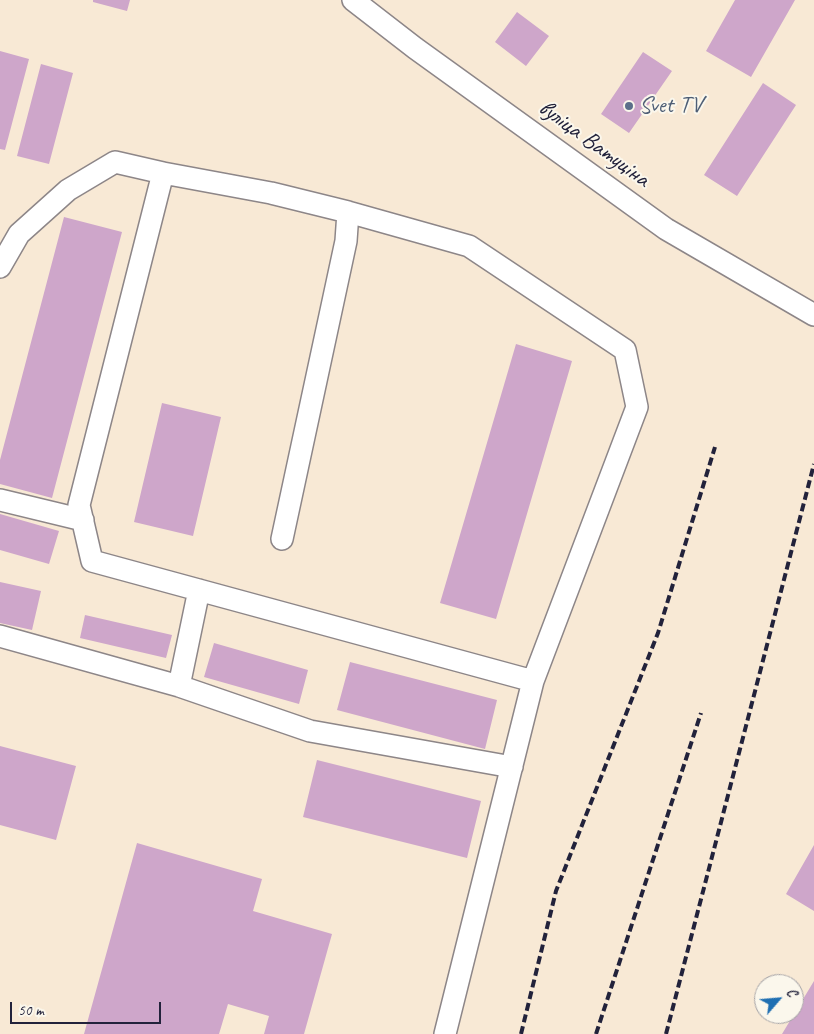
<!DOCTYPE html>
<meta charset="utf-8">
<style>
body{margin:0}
#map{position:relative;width:814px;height:1034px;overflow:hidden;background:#f8e9d5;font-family:Caveat,sans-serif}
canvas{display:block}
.north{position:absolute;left:754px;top:974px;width:50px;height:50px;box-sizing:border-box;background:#fbf7ec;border:1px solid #a4a2a5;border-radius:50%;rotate:63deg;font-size:14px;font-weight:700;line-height:20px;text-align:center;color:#22223b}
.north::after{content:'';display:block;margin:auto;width:18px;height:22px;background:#1f6fb2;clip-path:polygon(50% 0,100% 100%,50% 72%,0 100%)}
.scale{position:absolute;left:10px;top:1002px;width:151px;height:22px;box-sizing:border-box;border:2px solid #22223b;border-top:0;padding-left:6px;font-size:15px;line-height:18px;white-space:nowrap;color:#22223b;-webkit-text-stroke:4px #fbf7ec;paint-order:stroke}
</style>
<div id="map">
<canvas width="814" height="1034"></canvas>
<div class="north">С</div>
<div class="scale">50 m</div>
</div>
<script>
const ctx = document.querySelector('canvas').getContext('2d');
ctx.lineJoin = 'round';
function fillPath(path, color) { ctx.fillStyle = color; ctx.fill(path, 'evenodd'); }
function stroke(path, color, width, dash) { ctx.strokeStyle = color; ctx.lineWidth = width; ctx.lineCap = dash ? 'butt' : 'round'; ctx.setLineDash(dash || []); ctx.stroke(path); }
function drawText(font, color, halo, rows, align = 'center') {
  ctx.font = font + ' Caveat,sans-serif'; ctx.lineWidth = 4; ctx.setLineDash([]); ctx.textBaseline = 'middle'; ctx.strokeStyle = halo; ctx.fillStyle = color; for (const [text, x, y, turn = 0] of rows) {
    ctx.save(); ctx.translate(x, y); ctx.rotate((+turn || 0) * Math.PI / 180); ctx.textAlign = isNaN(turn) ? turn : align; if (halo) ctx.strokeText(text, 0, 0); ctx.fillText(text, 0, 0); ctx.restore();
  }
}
fillPath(new Path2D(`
 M93,0h37l-3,11 -34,-9z
 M735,0h60l-44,77 -45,-26z
 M517,12l32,24 -23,30 -31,-24z
 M0,51l29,8 -24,91 -5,-1z
 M643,52l29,19 -43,62 -28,-19z
 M41,64l32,9 -24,91 -32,-8z
 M763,83l33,22 -59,91 -33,-21z
 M64,217l58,15 -70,266 -52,-14v-24z
 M516,344l56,17 -76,258 -56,-16z
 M162,403l59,14 -28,119 -59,-14z
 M0,514l59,17 -10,33 -49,-14z
 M0,582l41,9 -9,39 -32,-7z
 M85,615l87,20 -6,23 -86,-20z
 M214,643l94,27 -9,34 -95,-27z
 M350,662l147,38 -12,49 -148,-39z
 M0,746l76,20 -20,74 -56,-15z
 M317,760l164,41 -14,57 -164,-41z
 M137,843l125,36 -9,32 79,23 -28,100h-40l5,-18 -41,-12 -9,30h-135z
 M814,845v66l-28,-17z
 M814,981v53h-32z`), '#cea6ca');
const minor = new Path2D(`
 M353,0l62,48 251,181 148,86
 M0,267l19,-33 49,-44 47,-28 48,11
 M0,500l83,20
 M282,539l64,-298 2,-29 121,34 156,104 12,57 -104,274 -441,-120 -13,-56 84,-332 108,20 77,19
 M0,636l179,50 131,45 202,36
 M179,686l20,-96
 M445,1034l88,-353`);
stroke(minor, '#8d8688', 24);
stroke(minor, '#fff', 21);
stroke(new Path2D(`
 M521,1034l35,-143 102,-258 57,-186
 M596,1034l105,-321
 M666,1034l148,-570`), '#22223b', 4, [8, 4]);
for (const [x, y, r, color] of [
 [629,106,5,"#5c6f8a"]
]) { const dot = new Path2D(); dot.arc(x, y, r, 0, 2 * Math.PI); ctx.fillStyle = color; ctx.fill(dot); stroke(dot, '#fbf7ec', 2); }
drawText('24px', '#4e5e75', '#fbf7ec', [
 ["Svet TV",639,106]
], 'left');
drawText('24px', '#22223b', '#fbf7ec', [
 ["вуліца Ватуціна",594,144,36]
]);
</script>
